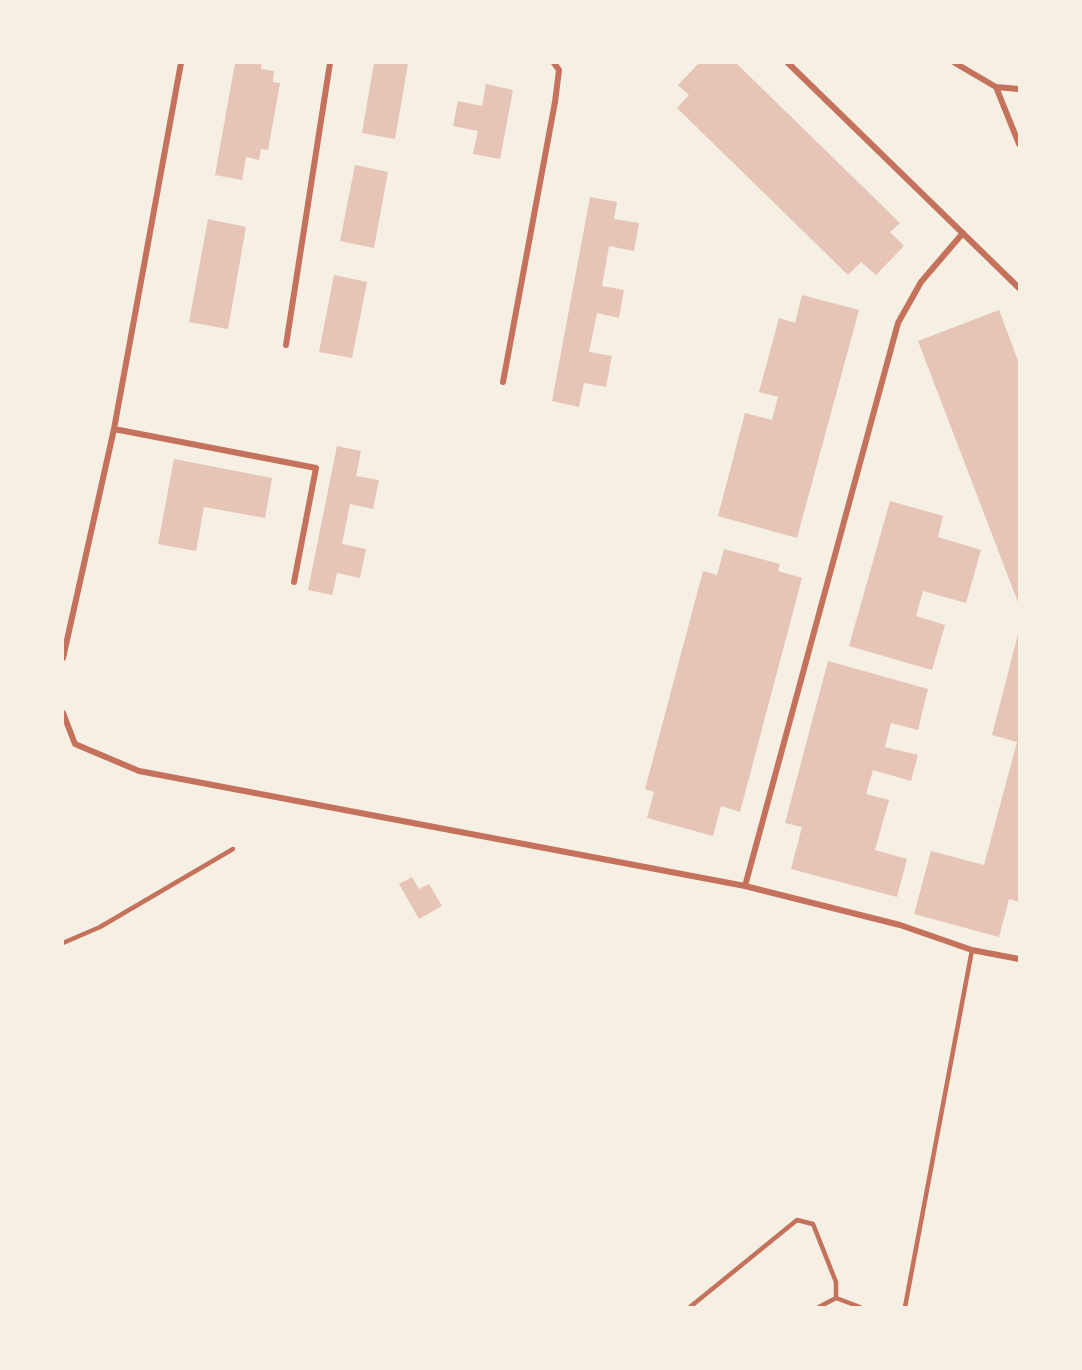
<!DOCTYPE html>
<style>
body{margin:0}
#map{position:relative;width:1082px;height:1370px;overflow:hidden;background:#f6efe4;font-family:"Golos Text",sans-serif}
canvas{display:block}
.frame{position:absolute;inset:0;border:64px solid #f6efe4;pointer-events:none}
</style>
<div id="map">
<canvas width="1082" height="1370"></canvas>
<div class="frame"></div>
</div>
<script>
const ctx = document.querySelector('canvas').getContext('2d');
ctx.lineJoin = 'round';
function fillPath(path, color) { ctx.fillStyle = color; ctx.fill(path, 'evenodd'); }
function stroke(path, color, width, dash) { ctx.strokeStyle = color; ctx.lineWidth = width; ctx.lineCap = dash ? 'butt' : 'round'; ctx.setLineDash(dash || []); ctx.stroke(path); }
fillPath(new Path2D(`
 M235,63h27l-1,6 13,2 -1,11 7,1 -12,67 -7,-1 -2,11 -13,-3 -4,23 -27,-5z
 M374,63l34,1 -13,75 -33,-6z
 M699,63h37l164,160 -10,9 14,14 -28,29 -15,-13 -13,13 -171,-167 12,-13 -11,-10z
 M486,84l27,6 -13,69 -27,-5 5,-23 -25,-5 5,-25 24,5z
 M355,165l33,7 -14,76 -34,-7z
 M590,197l27,5 -3,17 25,4 -5,28 -25,-5 -7,40 22,4 -5,28 -22,-5 -8,39 23,4 -6,31 -22,-4 -5,24 -27,-6z
 M208,219l38,8 -18,102 -39,-7z
 M334,275l33,7 -15,76 -33,-6z
 M802,295l57,15 -62,228 -79,-22 27,-103 27,7 6,-23 -19,-5 20,-74 16,5z
 M999,310l20,53v242l-101,-264z
 M337,446l24,5 -5,25 23,4 -6,29 -23,-5 -8,40 24,5 -6,29 -23,-5 -5,22 -24,-5z
 M174,459l98,19 -7,40 -61,-11 -8,44 -38,-7z
 M890,501l53,15 -5,21 43,13 -15,53 -43,-12 -7,25 29,9 -13,45 -83,-24z
 M724,549l56,15 -2,7 24,7 -62,234 -19,-6 -8,30 -66,-18 7,-26 -9,-3 58,-218 14,4z
 M1018,634l1,268 -10,-3 -10,38 -85,-23 17,-63 53,14 33,-123 -25,-7z
 M828,661l100,28 -10,41 -27,-7 -6,24 33,8 -7,26 -38,-11 -7,24 23,6 -14,50 32,9 -10,38 -106,-28 11,-42 -17,-4z
 M412,877l7,12 10,-5 13,22 -23,13 -20,-35z`), '#e6c5b7');
stroke(new Path2D(`
 M63,943l37,-16 133,-78
 M690,1307l107,-87 16,4 23,58v16
 M819,1307l17,-9 24,9
 M905,1307l67,-357`), '#c5725c', 4.5);
stroke(new Path2D(`
 M788,63l231,225
 M955,63l41,24 23,2
 M996,87l23,57
 M286,345l44,-282
 M503,382l52,-280 4,-32 -5,-7
 M114,429l202,39 -22,114
 M63,658l51,-229 67,-366
 M63,713l12,31 64,27 606,115 155,39 72,25 47,9
 M745,886l153,-563 23,-41 42,-49`), '#c5725c', 6);
</script>
